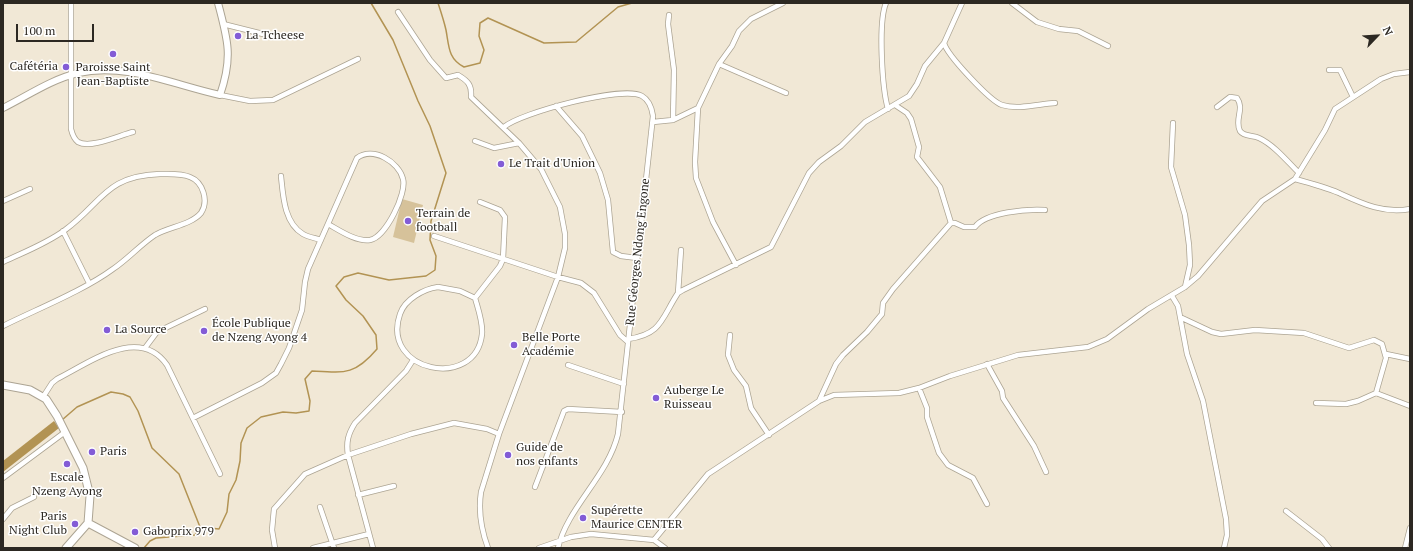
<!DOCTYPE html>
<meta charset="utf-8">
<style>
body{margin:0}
#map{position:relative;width:1413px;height:551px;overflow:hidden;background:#f1e8d6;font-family:"PT Serif",serif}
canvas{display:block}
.frame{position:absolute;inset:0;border:4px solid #2c2822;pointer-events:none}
.north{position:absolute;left:1357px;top:16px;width:40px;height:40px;-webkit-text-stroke:3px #fff;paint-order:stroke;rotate:65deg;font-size:11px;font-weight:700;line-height:16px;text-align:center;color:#2c2822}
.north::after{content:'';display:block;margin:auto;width:14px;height:18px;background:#2c2822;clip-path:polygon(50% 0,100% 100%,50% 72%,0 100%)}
.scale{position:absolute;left:16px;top:24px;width:78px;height:18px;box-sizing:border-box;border:2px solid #2c2822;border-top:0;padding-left:5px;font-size:12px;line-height:14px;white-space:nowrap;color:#2c2822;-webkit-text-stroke:3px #fff;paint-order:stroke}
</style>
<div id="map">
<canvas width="1413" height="551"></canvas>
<div class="frame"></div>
<div class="north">N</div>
<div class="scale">100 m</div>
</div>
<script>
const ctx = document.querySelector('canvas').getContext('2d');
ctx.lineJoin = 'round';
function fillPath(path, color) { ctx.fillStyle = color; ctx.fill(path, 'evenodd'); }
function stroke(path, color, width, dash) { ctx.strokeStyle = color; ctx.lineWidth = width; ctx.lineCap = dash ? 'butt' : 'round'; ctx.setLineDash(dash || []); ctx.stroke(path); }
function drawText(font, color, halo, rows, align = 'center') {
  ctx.font = font + ' "PT Serif",serif'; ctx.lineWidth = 3; ctx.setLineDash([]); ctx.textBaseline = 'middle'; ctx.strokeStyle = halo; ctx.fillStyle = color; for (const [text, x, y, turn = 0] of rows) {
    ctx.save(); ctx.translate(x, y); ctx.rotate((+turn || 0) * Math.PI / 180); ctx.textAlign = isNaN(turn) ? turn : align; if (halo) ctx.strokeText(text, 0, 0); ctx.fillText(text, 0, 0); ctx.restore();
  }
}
fillPath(new Path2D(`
 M402,199l21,6 -9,38 -21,-6z`), '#d6c29a');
fillPath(new Path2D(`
 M54,421l5,7 -56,44v-11z`), '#b29353');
stroke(new Path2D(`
 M438,3c3,9 6,18 8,27 3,16 2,29 18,37l16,-4 4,-13 -5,-14 1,-13 8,-5 56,25 32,-1 42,-35 14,-4
 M62,420l15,-13 34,-15 12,2 7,3 8,14 14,37 27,26 21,53 19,2 8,-17 2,-18 7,-14 4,-19 1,-18 6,-15 14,-11 22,-5 13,1 13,-2 1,-10 -5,-22 7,-8c33,2 43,4 65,-22l-1,-14 -13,-19 -17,-16 -10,-14 8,-9 14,-4 31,7 37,-4 9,-6 1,-14 -6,-16 1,-19 15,-48 -16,-47 -12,-25 -25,-61 -22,-37
 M144,548l6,-7 6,-3 39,-3 5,-8`), '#b29353', 1.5);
const minor = new Path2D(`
 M71,3v126c1,4 3,10 7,13 13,7 42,-7 55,-10
 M886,3c-8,19 -4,85 2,106
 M1012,3l25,19 22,7 19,2 30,15
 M398,12l32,48 16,18 12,-3c10,6 14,10 13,22l48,46 22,26 19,38 5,27v14l-7,29 -59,157 -18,58c-3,20 0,37 7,56
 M669,15l-1,9 6,46 -1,50
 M223,24l48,12 15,1
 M944,43c3,12 46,58 58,62 16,5 37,-1 53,-2
 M719,64l67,29
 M1329,70h11l13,27
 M220,95l30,6 23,-1 85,-41
 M895,105l12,8 4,6 8,28 -2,10 23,30 11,36
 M556,106l26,30 18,37 8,27 5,52 8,4 16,2
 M1217,107l13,-10 7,1c8,11 -3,22 3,33 4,6 13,4 19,7 15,7 28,23 40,35
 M653,122l20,-2 25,-12
 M1173,123l-2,44 14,48 4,30 1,20 -5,22
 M504,127c16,-14 119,-42 138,-31 7,4 10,13 11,20l-35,318c-10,42 -51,74 -60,114
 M475,141l19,7 25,-5
 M281,176c2,19 3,47 22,58 5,3 12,4 18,6
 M1295,179c15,4 30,8 44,14 24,11 45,21 71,16
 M3,201l27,-12
 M63,231l26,52
 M434,236l124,41 23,6 13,10 26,42 8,7
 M3,262c21,-10 43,-18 62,-32 38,-28 40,-54 95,-56 9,0 21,-1 30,3 13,5 19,24 11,36 -10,12 -33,14 -46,22 -15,10 -27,24 -42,34 -30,22 -76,40 -110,57
 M736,265l-23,-43 -17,-44 -1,-16 3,-54 21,-44 13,-18 7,-15 12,-12 32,-16
 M438,287l22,4 15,7c3,11 8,24 7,36 -6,57 -102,38 -82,-20 5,-15 24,-25 38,-27z
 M678,293l3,-43
 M1172,296l6,10 9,48 16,47 23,118 1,16 -3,13
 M475,298l25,-32 3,-7 2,-42 -5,-7 -20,-8
 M1182,318l30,14 9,2 34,-4 49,3 45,15 25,-8 8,4 4,14 -10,35 -18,8 -12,3 -30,-1
 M730,335l-2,20 6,15 12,16 5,22 18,27
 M628,339c34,-5 33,-20 50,-46l5,-3 88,-43 38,-74 10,-11 22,-16 24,-24 44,-26 8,-12 8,-18 19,-23 18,-40
 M145,348l12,-16 48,-23
 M1386,354l24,5
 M987,364l15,27 1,7 31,48 12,26
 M568,365l56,19
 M919,388l8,20v9l12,36 9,12 25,13 14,26
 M1376,393l34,13
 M43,397l9,-14 5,-4c32,-16 82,-54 110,-14l53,109
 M819,401l17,-37 7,-9 24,-23 15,-18 1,-11 10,-14 58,-66h4l9,4h11c11,-15 52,-18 70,-17
 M193,418l69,-35 14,-10 5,-9 8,-16 13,-38 3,-28 3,-13 49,-111c16,-12 42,4 46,21 4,14 -17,58 -33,61 -14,2 -31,-10 -42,-16
 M3,478l62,-46
 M535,487l29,-76 4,-2 54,3
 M358,495l36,-9
 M320,507l14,41
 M1286,511l36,28 7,9
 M3,519l9,-11 22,-11
 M654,540l54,-66 111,-73 15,-6 65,-2 20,-5 31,-12 68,-21 70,-8 19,-8 41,-30 37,-22 13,-11 64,-75 33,-22 30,-49 10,-21 46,-30 13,-5 16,-2
 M275,548l-3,-18 2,-21 31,-35 43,-19 63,-21 43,-11 33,6 12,5
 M313,548l56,-14
 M373,548l-25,-93c-2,-13 0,-21 7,-32l51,-52 7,-11
 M539,548l32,-11 20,-3 63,6 11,8
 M1405,548l5,-20`);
const tertiary = new Path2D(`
 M3,108c24,-12 49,-29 75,-35 47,-11 96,12 142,22 13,-37 8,-55 -2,-92`);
const secondary = new Path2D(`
 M3,385l27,5 16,9 11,17 26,52 7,28 -2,27 -22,25
 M88,523l47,25`);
stroke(minor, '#aca493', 6);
stroke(tertiary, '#aca493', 8);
stroke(secondary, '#aca493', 9);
stroke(minor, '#fff', 4.5);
stroke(tertiary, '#fff', 6);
stroke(secondary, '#fff', 7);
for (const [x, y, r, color] of [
 [238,36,4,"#835cd6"],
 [113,54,4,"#835cd6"],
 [66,67,4,"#835cd6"],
 [501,164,4,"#835cd6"],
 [408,221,4,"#835cd6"],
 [107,330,4,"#835cd6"],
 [204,331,4,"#835cd6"],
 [514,345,4,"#835cd6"],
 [656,398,4,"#835cd6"],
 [92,452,4,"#835cd6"],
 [508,455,4,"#835cd6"],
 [67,464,4,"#835cd6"],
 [583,518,4,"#835cd6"],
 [75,524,4,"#835cd6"],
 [135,532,4,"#835cd6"]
]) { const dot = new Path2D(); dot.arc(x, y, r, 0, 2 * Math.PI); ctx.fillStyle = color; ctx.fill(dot); stroke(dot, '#fff', 1.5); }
drawText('12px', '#2c2822', '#fff', [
 ["La Tcheese",246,36],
 ["Cafétéria",58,67,"right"],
 ["Paroisse Saint",113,68,"center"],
 ["Jean-Baptiste",113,82,"center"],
 ["Le Trait d'Union",509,164],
 ["Terrain de",416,214],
 ["football",416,228],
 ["École Publique",212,324],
 ["de Nzeng Ayong 4",212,338],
 ["La Source",115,330],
 ["Belle Porte",522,338],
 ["Académie",522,352],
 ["Auberge Le",664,391],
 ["Ruisseau",664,405],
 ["Guide de",516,448],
 ["nos enfants",516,462],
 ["Paris",100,452],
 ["Escale",67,478,"center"],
 ["Nzeng Ayong",67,492,"center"],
 ["Supérette",591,511],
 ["Maurice CENTER",591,525],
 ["Paris",67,517,"right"],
 ["Night Club",67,531,"right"],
 ["Gaboprix 979",143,532]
], 'left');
drawText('12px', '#2c2822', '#fff', [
 ["Rue Géorges Ndong Engone",638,252,-84]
]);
</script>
